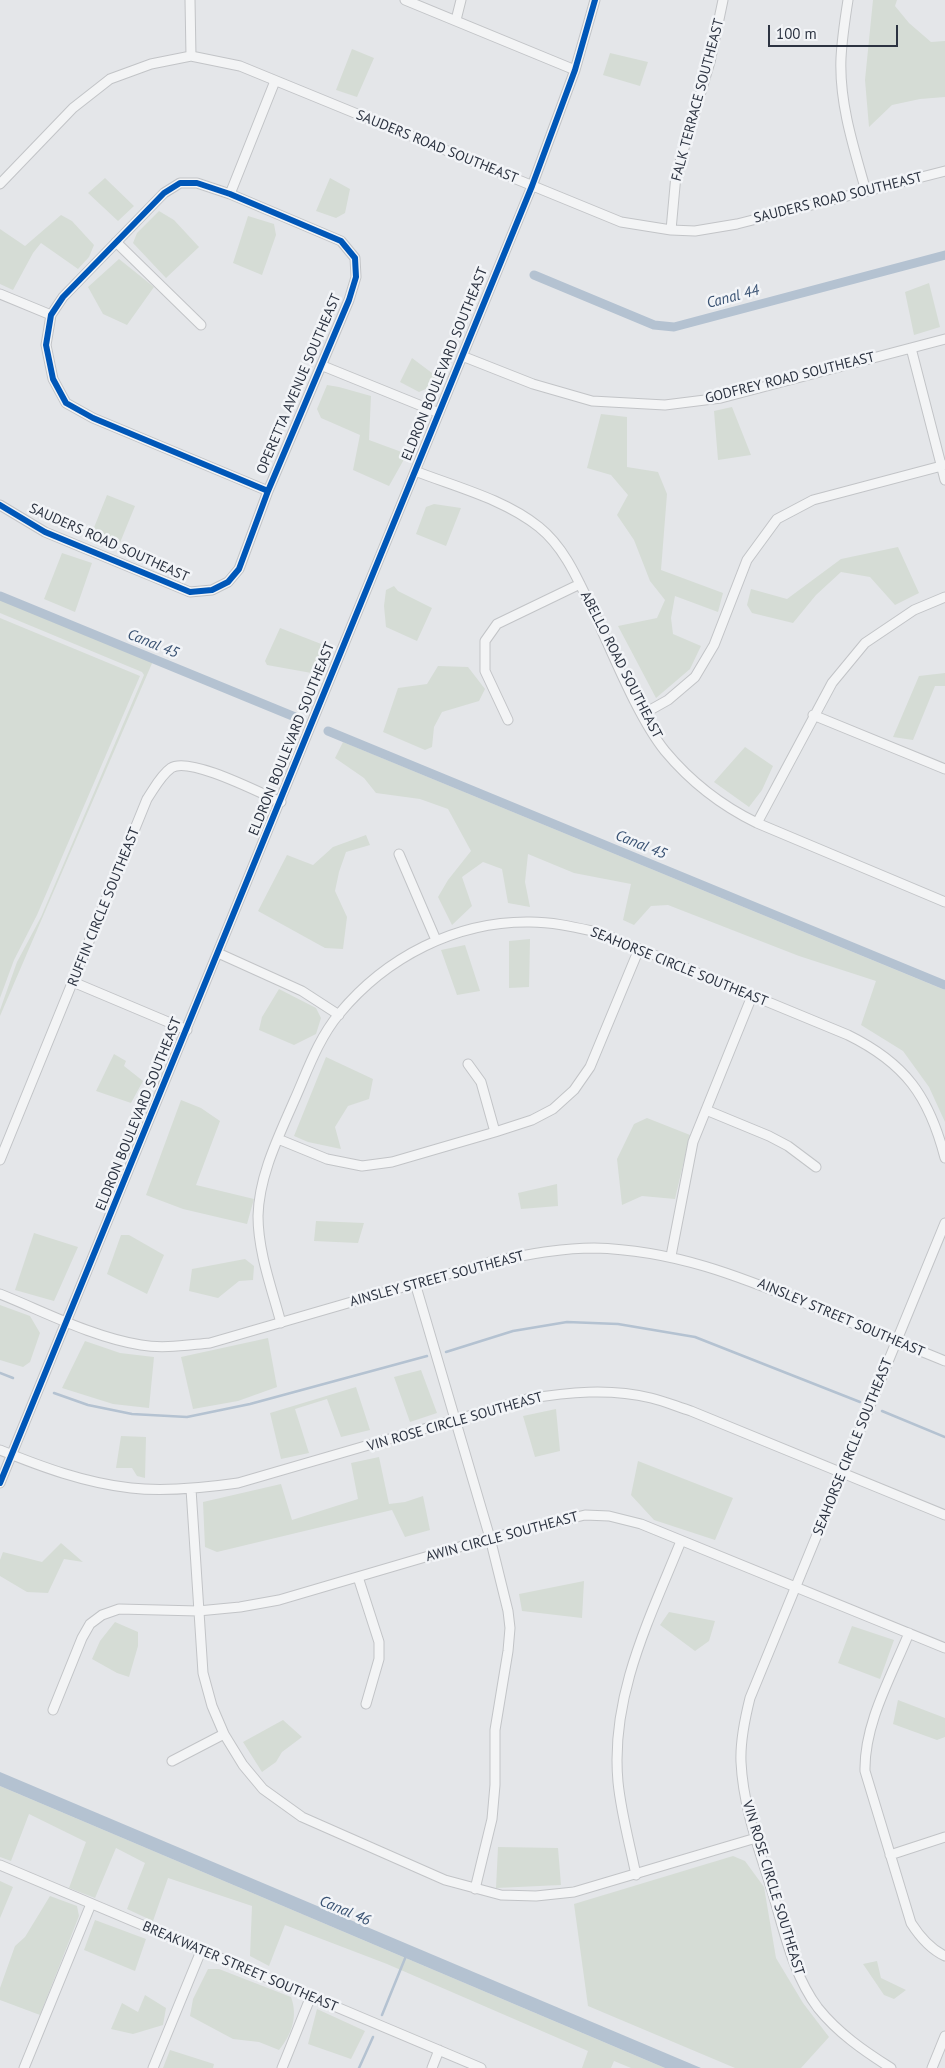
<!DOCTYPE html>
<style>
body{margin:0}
#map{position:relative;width:945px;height:2068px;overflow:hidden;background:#e4e6e9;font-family:"PT Sans",sans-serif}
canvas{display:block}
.scale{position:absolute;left:768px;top:25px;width:130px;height:22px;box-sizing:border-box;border:2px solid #2c3341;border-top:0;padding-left:6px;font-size:15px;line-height:18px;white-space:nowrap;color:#2c3341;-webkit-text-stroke:4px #f2f4f7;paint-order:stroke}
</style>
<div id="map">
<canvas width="945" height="2068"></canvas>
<div class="scale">100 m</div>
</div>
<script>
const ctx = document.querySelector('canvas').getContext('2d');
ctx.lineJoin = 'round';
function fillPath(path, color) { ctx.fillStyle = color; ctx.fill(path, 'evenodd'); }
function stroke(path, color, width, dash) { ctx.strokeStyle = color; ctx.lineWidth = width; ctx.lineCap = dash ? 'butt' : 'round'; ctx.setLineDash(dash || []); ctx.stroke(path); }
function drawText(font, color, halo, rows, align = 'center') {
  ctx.font = font + ' "PT Sans",sans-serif'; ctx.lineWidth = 5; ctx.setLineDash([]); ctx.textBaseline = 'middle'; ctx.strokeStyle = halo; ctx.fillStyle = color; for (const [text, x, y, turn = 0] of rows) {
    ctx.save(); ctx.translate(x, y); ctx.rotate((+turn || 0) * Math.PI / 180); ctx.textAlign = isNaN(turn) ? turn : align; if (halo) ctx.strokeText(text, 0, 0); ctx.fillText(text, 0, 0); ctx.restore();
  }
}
fillPath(new Path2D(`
 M873,0h24l-2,6 14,17 22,19 14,-1v56l-25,2 -28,6 -23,22 -4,-47z
 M352,49l22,9 -17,39 -21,-7z
 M610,53l38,9 -8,24 -37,-11z
 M105,178l29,28 -16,15 -30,-28z
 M330,178l20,11 -5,24 -9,5 -20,-7z
 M159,211l15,9 25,27 -33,31 -33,-35 4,-10z
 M61,215l11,6 22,24 -5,12 -11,12 -37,-26 -8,10 -20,37 -13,-6v-55l25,17z
 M248,216l26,8 2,11 -14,40 -29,-12z
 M119,259l35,28 -27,38 -24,-11 -15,-27z
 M929,283l11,44 -26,8 -9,-43z
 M412,358l24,18 -8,12 -9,4 -19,-10z
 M327,385l12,2 32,9 -2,44 38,14 -18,32 -36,-16 7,-35 -39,-17 -4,-9z
 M732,407l19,48 -33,5 -4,-49z
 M601,414l26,3v50l31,5 9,22 -6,76 62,23 -5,19 -43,-16 -4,22 2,16 28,12 -11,23 -34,29 -38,-72 39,-8 8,-18 -15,-19 -16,-41 -17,-25 11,-20 -17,-20 -24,-7z
 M107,495l28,11 -18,44 -28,-10z
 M434,504l27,4 -15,38 -30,-12 10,-27z
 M898,547l21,46 -24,12 -25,-28 -29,-5 -25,23 -23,28 -41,-10 -5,-8 4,-16 36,10 54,-40z
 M62,553l30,10 -17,49 -31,-13z
 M394,586l4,5 34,17 -15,33 -31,-14 -2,-21 2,-16z
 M0,594l153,67 -153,355v-6l17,-48 24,-45 103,-242 -2,-3 -142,-59z
 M0,618l140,58 -103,239 -23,45 -14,38z
 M280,628l49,19 -12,27 -50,-9 -2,-4z
 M438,666l30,1 17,22 -6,12 -37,11 -8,15 -2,20 -7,3 -42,-18 15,-44 29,-4z
 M945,673v13h-10l-22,54 -20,-3 26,-61z
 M343,742l602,248v132l-16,-35 -26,-36 -42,-26 15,-44 -77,-25 -131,-51 -17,1 -17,19 -11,-5 8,-36 -57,-11 -46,-19 -3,28 5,25 -22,-4 -6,-34 -19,-7 -21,15 10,29 -20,19 -14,-28 10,-17 23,-29 -23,-42 -28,-10 -44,-6 -12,-15 -29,-20z
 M745,747l28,19 -11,24 -13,17 -35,-25z
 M366,835l4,10 -24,7 -7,20 -4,19 12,26 -4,32 -18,-1 -67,-37 29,-56 26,10 20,-18z
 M530,939l-1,48 -20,1v-47z
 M465,945l15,46 -23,4 -16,-45z
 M279,989l37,19 5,10 -5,16 -22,11 -35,-15 3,-13z
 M114,1054l12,7 -2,5 19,15 -12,22 -35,-12z
 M326,1057l47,22 -4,20 -21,7 -13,21 6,22 -33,-7 -14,-6z
 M181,1100l20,8 19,13 -24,64 58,14 -7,25 -64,-15 -37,-14z
 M647,1118l43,17 -15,64 -33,-3 -20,9 -5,-46 17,-35z
 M557,1184l1,22 -37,3 -3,-16z
 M316,1221l48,2 -6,20 -44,-2z
 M34,1233l44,14 -24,54 -39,-11z
 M121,1235h8l35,20 -17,39 -40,-20z
 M245,1259l9,7 -1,14 -14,1 -21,17 -29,-7 3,-22z
 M0,1305l30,11 10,17 -10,29 -7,5 -23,-7z
 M268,1338l9,49 -39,14 -45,8 -12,-52z
 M85,1341l35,12 34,4 -5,51 -36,-4 -51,-16z
 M421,1370l16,43 -27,9 -16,-45z
 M356,1387l14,43 -29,7 -14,-38 -32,10 14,44 -28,6 -11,-46z
 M556,1409l4,42 -25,6 -12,-41z
 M121,1436l25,1 -1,41 -8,-2 -5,-8h-16z
 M379,1457l10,47 16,-2 18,-6 7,34 -25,7 -13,-27 -175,42 -12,-5 -2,-45 78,-18 11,36 66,-21 -7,-36z
 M638,1461l95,37 -18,42 -61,-20 -23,-25z
 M61,1543l22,19 -19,-3 -16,34 -21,-1 -27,-16v-16l3,-8 39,10z
 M584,1581l-2,37 -60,-7 -3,-17z
 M669,1612l46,9 -6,20 -14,10 -35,-26z
 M115,1622l23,10v14l-9,31 -12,-4 -25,-14 8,-18z
 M852,1626l42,14 -14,39 -42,-16z
 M898,1700l47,18v19l-8,3 -44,-16z
 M283,1720l19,17 -20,15 -6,10 -14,10 -19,-30z
 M0,1786l665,282h-34l-17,-7 -3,7h-29l6,-17 -201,-87 -102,-39 -16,41 -19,-10 2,-50 -84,-28 -15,43 -26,-12 18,-46 -29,-15 -21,50 -26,-10 17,-46 -57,-28 -18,47 -11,-4z
 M498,1847l60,1 3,37 -65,3z
 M733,1856l12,5 19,26 12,71 27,45 26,34 -28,31h-66l-147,-62 -14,-102z
 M0,1881l13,6 -13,31z
 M50,1896l27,10 2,10 -39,99 -40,-15v-12l15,-42 10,-9z
 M95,1920l51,19 -11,32 -51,-21z
 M877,1961l4,17 25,12 -12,9 -10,-4 -21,-31z
 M208,1969h11l72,28c7,19 1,37 -12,53l-20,-8 -26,-3 -43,-23 3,-17z
 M145,1995l21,13 -3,17 -30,9 -22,-5 11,-26 16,9z
 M317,2009l48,22 -14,28 -43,-15z
 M170,2050l44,14 -1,4h-50z`), '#d5dcd5');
fillPath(new Path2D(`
 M0,1772l701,296h-36l-665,-282z`), '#b4c2d1');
stroke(new Path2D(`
 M446,1352l67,-21 54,-9 51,2 77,13 165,65
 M0,1373l13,5
 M54,1393l34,12 44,9 55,3 63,-13 177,-48
 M882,1411l63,26
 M382,2015l24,-59
 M359,2068l14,-31`), '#b4c2d1', 2.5);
stroke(new Path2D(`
 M534,275l120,50 20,2 271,-72
 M0,596l295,121
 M328,731l617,254`), '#b4c2d1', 9);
const minor = new Path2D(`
 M190,0l1,56
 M405,0l170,70
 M848,0c-3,19 -6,39 -7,58 -2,45 13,91 25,133
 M456,20l5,-20
 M0,184l73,-76 37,-29 41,-15 40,-8 49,10 381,156 50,8 24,1 42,-7 208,-53
 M230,194l45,-113
 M671,230l5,-55 34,-113 13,-62
 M116,242l85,83
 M0,294l51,21
 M911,348l34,132
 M462,356l71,28 59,17 73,4 56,-7 224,-59
 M323,366l116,47
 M415,471c41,16 89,28 124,56 26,21 39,53 53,82 20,42 45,107 73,142 25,30 57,55 92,72l188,79
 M0,505l45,27 145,60 22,-2 16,-8 11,-13 29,-78 81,-191 7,-23 -1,-19 -14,-17 -111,-47 -33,-11h-17l-16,10 -101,104 -12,18 -5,30 7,34 13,24 27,15 175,73
 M643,714l25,-14 27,-23 19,-32 33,-85 30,-41 36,-19 132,-35
 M813,715l132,54
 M508,720l-23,-49v-30l12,-17 83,-40
 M757,823l75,-140 33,-40 49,-33 31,-13
 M399,854l37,86
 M218,953l84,38 37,24
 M73,982l114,48
 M468,1064l13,18 14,50
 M706,1110l63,26 19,10 28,21
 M278,1139l49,20 35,7 30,-4 103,-30 37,-12 21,-11 21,-19 16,-23 49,-118
 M0,1160l147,-361c7,-10 13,-23 24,-31 18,-12 89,25 110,34
 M671,1256l22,-114 59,-146
 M415,1283l75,255 18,73 2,17 -2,23 -13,79v55l-3,34 -17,70
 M0,1294c45,18 92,43 141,51 22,4 46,0 69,-2l283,-82c33,-6 67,-13 101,-13 80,2 145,28 218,58 44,19 89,37 133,55
 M281,1323c-9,-34 -23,-71 -23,-107 1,-40 20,-78 36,-115 13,-29 24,-62 45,-87 47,-57 117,-93 191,-92 25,0 48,6 71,11l247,102c57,28 81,61 97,123
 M0,1450c42,17 85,33 131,38 35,4 72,0 107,-5l289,-84c41,-7 83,-11 124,-1 13,3 27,9 40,13l254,104
 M0,1483l532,-1297 43,-116 20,-70
 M191,1489l12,184 9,33 12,28 19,31 20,24 39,28 143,63 56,15 35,1 38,-4 182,-54
 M358,1577l21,65v17l-13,45
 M909,1633c-18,44 -45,91 -44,138l46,152c9,14 19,26 34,33
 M53,1710l29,-72 8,-14 12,-9 17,-6 79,2 42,-4 39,-7 211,-62 95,-23 24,1 32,8 304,124
 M172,1761l52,-27
 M890,1855l55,-18
 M0,1865l481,203
 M636,1875c-6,-30 -15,-62 -18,-93 -8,-86 32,-164 63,-241
 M24,2068l67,-164
 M153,2068l48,-117
 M282,2068l29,-72
 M432,2068l7,-18
 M891,2068c-27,-17 -53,-35 -73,-60 -25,-33 -34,-78 -46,-117 -13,-42 -29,-85 -31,-129 -1,-22 4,-44 9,-64l195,-475
 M932,2068l13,-32`);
stroke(minor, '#c2c4c7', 11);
stroke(minor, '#f3f4f5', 9);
stroke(new Path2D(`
 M0,505l45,27 145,60 22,-2 16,-8 11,-13 29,-78 81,-191 7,-23 -1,-19 -14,-17 -111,-47 -33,-11h-17l-16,10 -101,104 -12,18 -5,30 7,34 13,24 27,15 175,73
 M0,1483l532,-1297 43,-116 20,-70`), '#0057b8', 6);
drawText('14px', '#2c3341', '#f2f4f7', [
 ["FALK TERRACE SOUTHEAST",698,100,-75],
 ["SAUDERS ROAD SOUTHEAST",437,147,22],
 ["SAUDERS ROAD SOUTHEAST",838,198,-14],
 ["ELDRON BOULEVARD SOUTHEAST",445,364,-68],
 ["GODFREY ROAD SOUTHEAST",790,378,-14],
 ["OPERETTA AVENUE SOUTHEAST",299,384,-67],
 ["SAUDERS ROAD SOUTHEAST",109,543,24],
 ["ABELLO ROAD SOUTHEAST",621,665,63],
 ["ELDRON BOULEVARD SOUTHEAST",292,739,-68],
 ["RUFFIN CIRCLE SOUTHEAST",104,907,-68],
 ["SEAHORSE CIRCLE SOUTHEAST",679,967,22],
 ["ELDRON BOULEVARD SOUTHEAST",139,1114,-68],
 ["AINSLEY STREET SOUTHEAST",437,1279,-15],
 ["AINSLEY STREET SOUTHEAST",841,1318,23],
 ["VIN ROSE CIRCLE SOUTHEAST",455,1422,-16],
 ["SEAHORSE CIRCLE SOUTHEAST",853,1447,-68],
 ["AWIN CIRCLE SOUTHEAST",502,1537,-15],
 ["VIN ROSE CIRCLE SOUTHEAST",773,1888,73],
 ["BREAKWATER STREET SOUTHEAST",240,1967,23]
]);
drawText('italic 15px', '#385172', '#f2f4f7', [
 ["Canal 44",733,297,-15],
 ["Canal 45",153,644,22],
 ["Canal 45",641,845,22],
 ["Canal 46",345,1911,23]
]);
</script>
